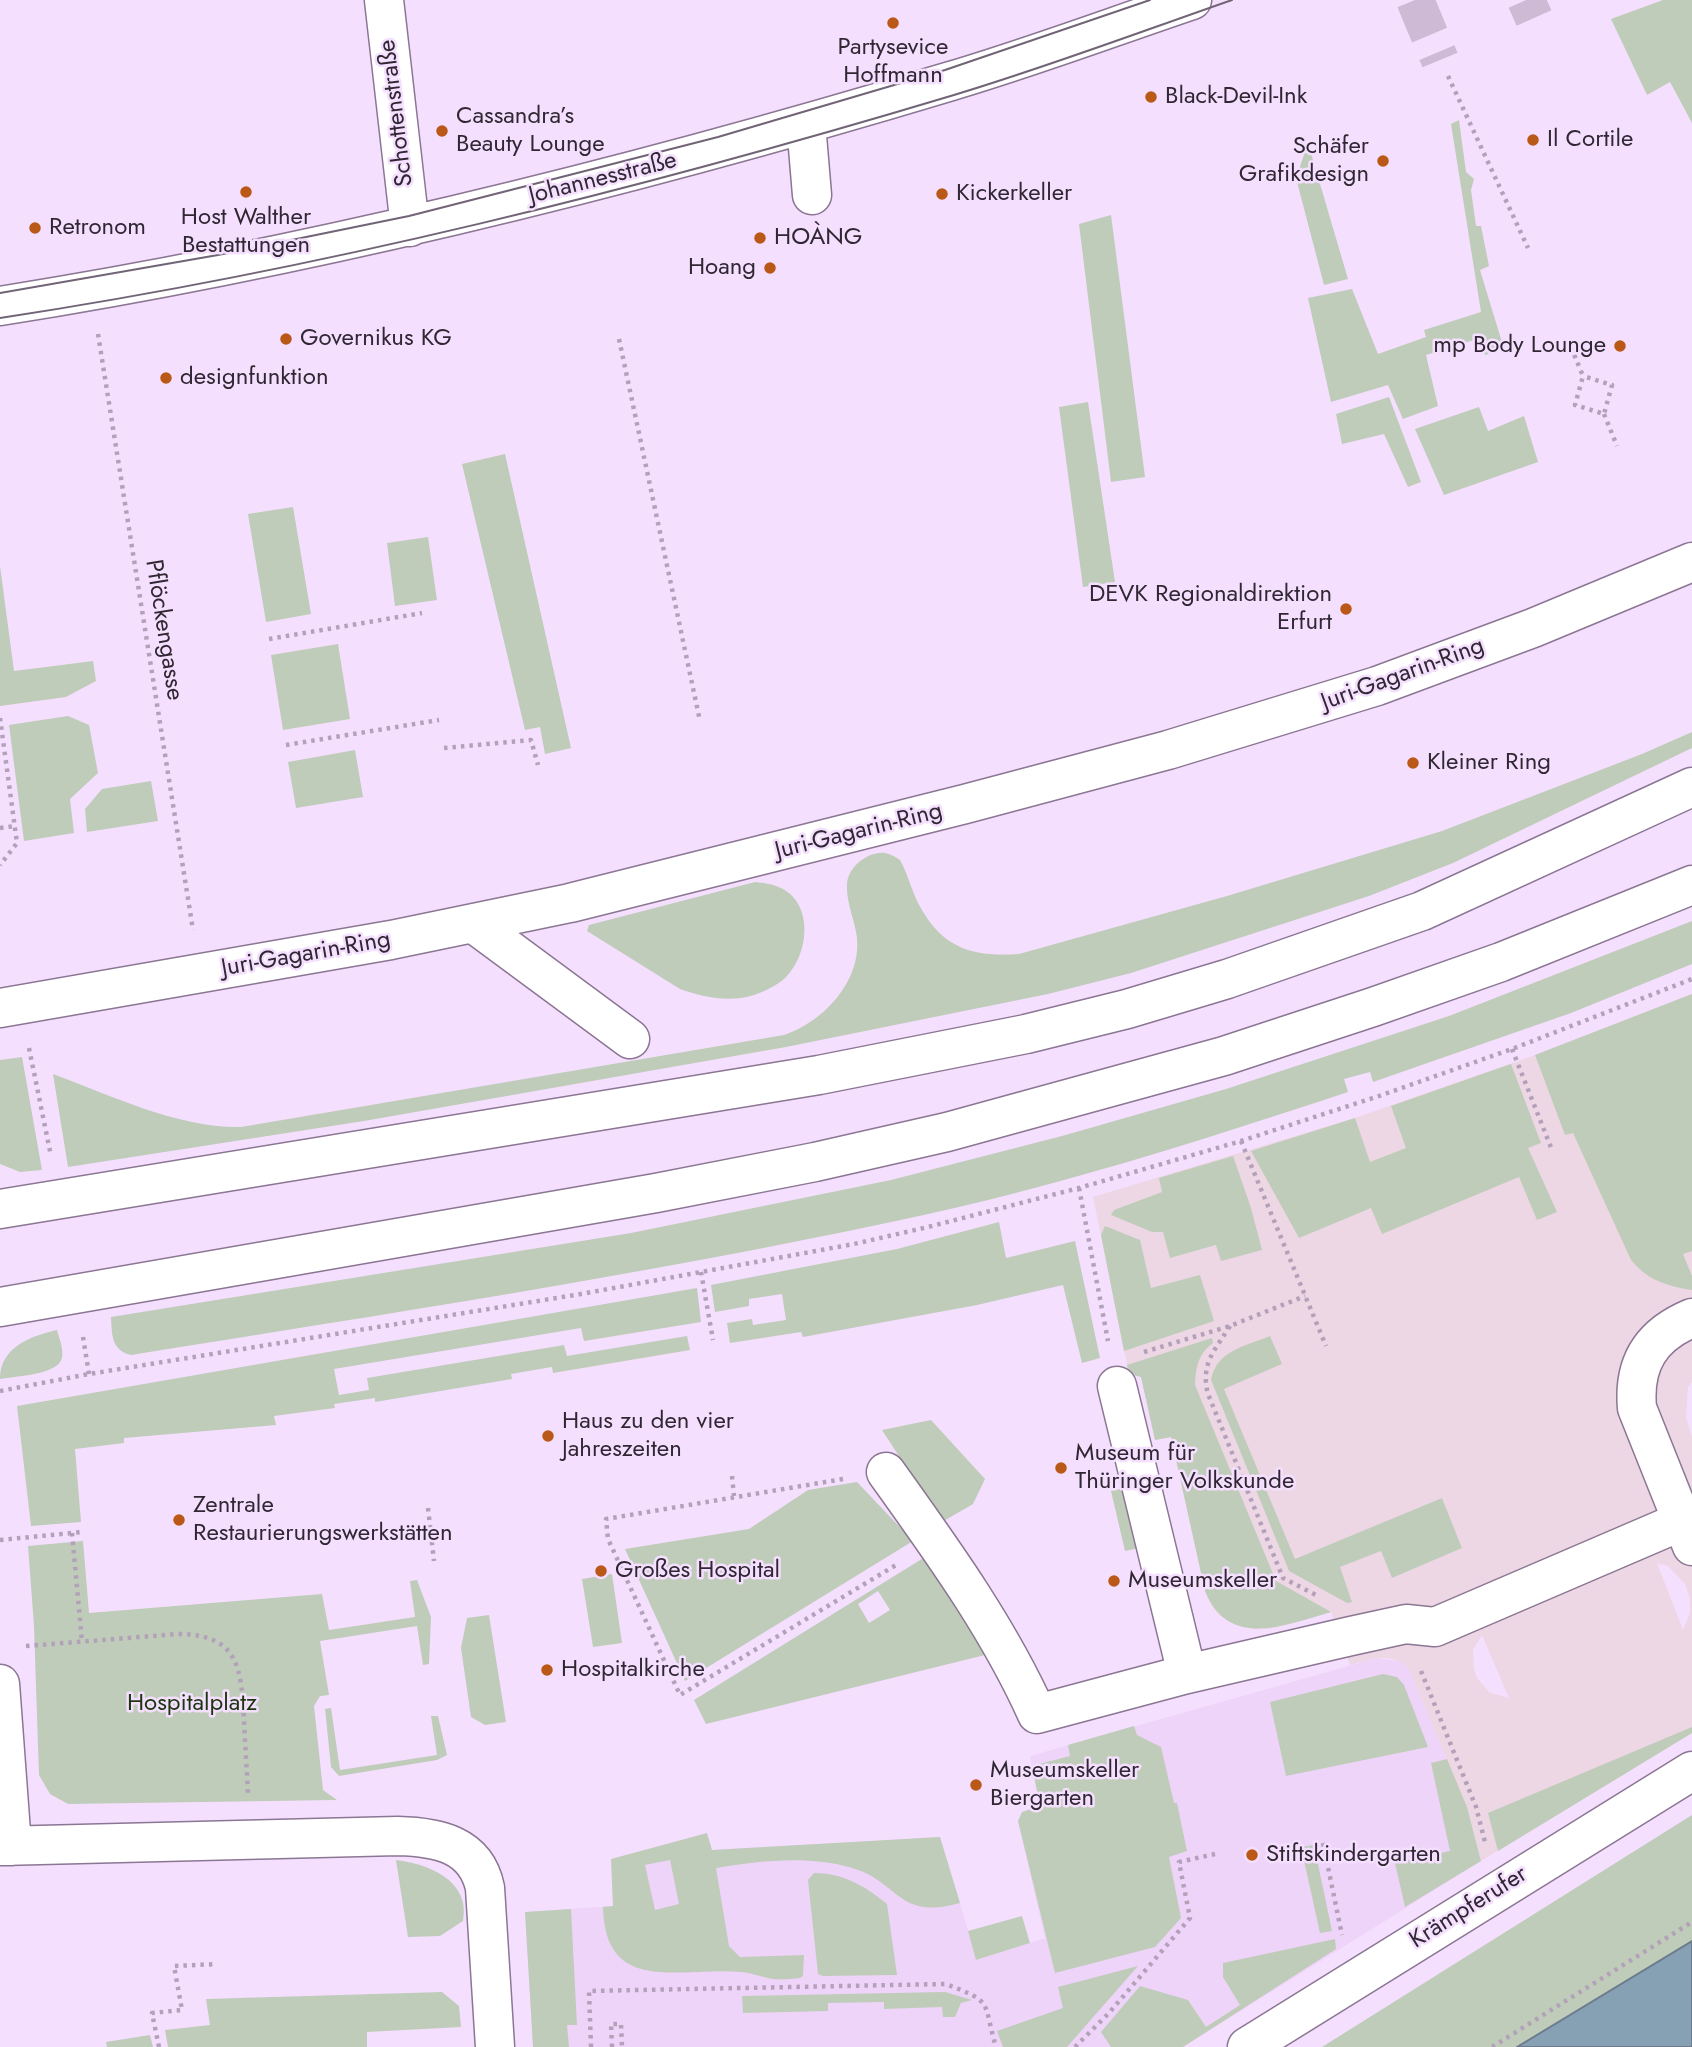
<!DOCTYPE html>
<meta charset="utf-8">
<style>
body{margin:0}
canvas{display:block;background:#f5dffe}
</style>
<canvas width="1692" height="2047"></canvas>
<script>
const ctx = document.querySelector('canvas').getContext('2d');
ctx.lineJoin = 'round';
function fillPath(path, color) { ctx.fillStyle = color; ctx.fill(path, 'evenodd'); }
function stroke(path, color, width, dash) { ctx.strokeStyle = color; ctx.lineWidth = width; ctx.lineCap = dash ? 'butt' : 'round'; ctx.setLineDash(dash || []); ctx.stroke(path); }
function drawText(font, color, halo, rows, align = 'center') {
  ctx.font = font + ' Jost,sans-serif'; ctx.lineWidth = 5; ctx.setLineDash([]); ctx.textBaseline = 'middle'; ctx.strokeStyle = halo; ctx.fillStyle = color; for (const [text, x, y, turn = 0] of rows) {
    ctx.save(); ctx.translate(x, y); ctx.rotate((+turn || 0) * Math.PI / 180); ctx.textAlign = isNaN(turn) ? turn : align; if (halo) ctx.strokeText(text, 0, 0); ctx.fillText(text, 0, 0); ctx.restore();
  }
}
fillPath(new Path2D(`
 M1692,994v388l-4,5 -2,31 6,19v296l-211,128 -14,-54 -57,-135 -12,-11 -10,-3h-11l-27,7 -19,-53 -62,17h-15l-25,-8 -10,-6 -8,-10 -6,-14 -34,-154 -16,3 -14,-63 -12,-3 -36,-177 262,-79 180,-63zM1252,1209l-35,36 -46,12zM1282,1364l-58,25 71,171 147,-62 20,50 -70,30 -11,-27 -42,16 13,34 -63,-30 -78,-191zM1657,1563l11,3 17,18 5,15v14l-7,17zM1482,1635l27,63h-1l-19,-6 -12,-14 -3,-9 -1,-19z`), '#edd7e4');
fillPath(new Path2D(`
 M1377,1658l21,3 8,4 4,7 57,135 14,54 -298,186h-650l-8,-135 88,-6 -1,-33 99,-23 229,-13 37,123 68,-22 -27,-117 4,-9 18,-6 -10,-50z`), '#efd4fa');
fillPath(new Path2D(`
 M1663,0h29v123l-22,-41 -23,13 -36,-76z
 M1459,120l7,52 8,7 -3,11 5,36h5l8,40 -9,4 24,79 -19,6 -5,-17 -54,17 12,51 -35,13 -15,-34 -57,17 -23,-104 44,-9 26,65 48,-17 -2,-7 57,-18 -30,-188z
 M1308,143l40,136 -24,6 -28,-107z
 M1111,215l34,262 -34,5 -32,-258z
 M1389,397l32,85 -13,5 -24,-53 -42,10 -6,-30z
 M1088,402l27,180 -32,5 -24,-180z
 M1479,407l9,24 36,-15 14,46 -94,33 -29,-66z
 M505,454l66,294 -26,6 -5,-27 -15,3 -63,-266z
 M293,507l18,107 -45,8 -18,-108z
 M428,537l9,63 -42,6 -8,-63z
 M0,566l14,105 79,-10 3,20 -30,16 -66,9z
 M338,644l12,75 -67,11 -12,-75z
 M68,716l21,9 9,48 -28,26 4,34 -50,8 -15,-116z
 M1692,732v16l-239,115 -84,33 -238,77 -83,21 -262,53 -422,74 -296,46 -15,-93c60,22 124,54 188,53l543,-92c39,-13 77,-53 73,-97 -2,-18 -11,-35 -10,-54 1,-17 21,-33 38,-31 5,1 11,4 15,7 9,16 12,34 22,50 23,40 54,47 97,44l208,-58 215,-65 200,-77z
 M355,750l8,47 -67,11 -8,-46z
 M151,781l7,40 -71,11 -2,-23 17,-20z
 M755,882c9,1 18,2 26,6 33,16 28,66 5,89 -8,8 -21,14 -32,18 -25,8 -51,2 -74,-6l-93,-58 2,-6z
 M1692,921v43l-121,49 -198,69 -3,-10 -26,7 4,13c-148,49 -298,97 -452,129 -253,54 -510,93 -765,134 -20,-5 -19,-20 -20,-38l520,-84 260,-53 171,-44 164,-47 223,-73z
 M1692,994v257l-9,3 9,22v14c-25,-4 -45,-10 -61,-30l-58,-127 -8,2 -30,-80z
 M22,1057l20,113 -22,2 -20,-8v-104z
 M1511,1064l30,79 -13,5 29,64 -20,8 -18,-43 -137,57 -11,-26 -72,30 -48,-87 104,-33 15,44 36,-14 -15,-42z
 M1233,1156l18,52 11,42 -41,11 -5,-16 -46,13 -7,-26h-11l-41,-17 3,-5 48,-18 -3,-14z
 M999,1222l7,36 69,-17 25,117 -18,5 -19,-78 -86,20 -174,32 -2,-5 -71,11 -3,-20 25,-4 1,6 33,-5 -4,-26 -33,5v7l-34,6 -4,-27 186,-36z
 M1105,1226l35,14 11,48 49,-13 14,46 -90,30 -23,-116z
 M697,1288l4,34 -117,19 -3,-13 -247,41 5,26 30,-5 -2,-12 197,-33 3,11 120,-20 3,14 -137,23 -1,-6 -41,7 1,5 -137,23v-4l-41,6 1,4 -61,8 2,9 -152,13v5l-49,6 6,73 -50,4 -14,-120z
 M57,1330c2,8 7,19 5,28 -4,17 -46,18 -62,21 0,-32 31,-43 57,-49z
 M1270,1336l12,28 -58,25 71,170 147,-61 20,50 -70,30 -11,-27 -41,16 12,35 -5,1 -58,-32 -78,-191c6,-30 33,-33 59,-44z
 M1212,1338l1,5c-15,11 -17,24 -18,42l81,196 55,31c-46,13 -102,38 -126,-21l-34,-154 -16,3 -14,-63 -12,-3 -2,-9z
 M931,1420l54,59 -12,25 -31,18 -60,-92z
 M857,1482l56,59 -228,140 -60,-132 124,-20 59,-39z
 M1131,1486l14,61 -20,4 -14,-60z
 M83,1541l6,72 233,-19 7,36 86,-13 -5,-36 7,-1 14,37 -2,47 -6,1 -6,-39 -97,15 9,54 -9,1 -6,10 9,84 14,10 -269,4 -18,-10 -11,-19 -5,-149 -6,-80z
 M925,1557l64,97 -283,70 -12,-24zM878,1591l12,19 -21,13 -11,-19z
 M612,1574l10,69 -29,4 -11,-68z
 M489,1615l17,107 -21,3 -14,-8 -10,-69 6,-30z
 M1383,1674l14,3 7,8 24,62 -142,29 -16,-74z
 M331,1708l9,62 97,-15 -6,-39h7l9,39 -10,5 -98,16 -8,-9 -6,-58z
 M1134,1726l3,9 24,12 13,56h3l10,48 -18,6 12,61 -26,29 -100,26 -37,-152 4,-9 18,-6 -8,-40 38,-10 -2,-11z
 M1692,1727v6l-194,118 -10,-38z
 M1447,1759l20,48 14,54 -76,46 -10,-44 55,-12 -19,-88z
 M1692,1815v126l-175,106h-195z
 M707,1833l5,17 228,-13 20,66c-63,18 -61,-22 -108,-35 -45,-13 -91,-7 -136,0l13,78 11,11 64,-2 -1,21 -3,2c-9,1 -19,2 -27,1 -11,-2 -21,-6 -32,-7 -59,-6 -136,25 -138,-65l10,-1 -2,-47zM670,1860l9,44 -24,6 -10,-45z
 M1314,1845l18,86 -12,2 -19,-86z
 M396,1860c33,4 75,21 67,61l-23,15 -32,1z
 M814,1873c29,0 51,13 73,31l10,71 -74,1 -5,-2 -10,-94z
 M571,1909l6,116h-10l2,22h-36l-8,-135z
 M1022,1916l8,27 -54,17 -8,-29z
 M1335,1939l1,10 -153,98h-72l-10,-15 39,-46 48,14 18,27 34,-22 -17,-28v-14z
 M1138,1966l-71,81h-64l-6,-16 66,-23 -5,-21z
 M442,1992l17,14 2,21 -94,5v15h-199l-3,-17 45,-5 -4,-26z
 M945,1992l27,8 -11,3 -6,14h-12l-1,-10 -58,2v-7l-56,1v8l-85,2 -1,-17z
 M150,2035l3,12h-46l-1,-5z`), '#bfccb9');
const water = new Path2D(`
 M1692,1941v106h-175z`);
fillPath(water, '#86a1b4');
stroke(water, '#6c7c8d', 2);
stroke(new Path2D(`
 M1415,0l25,60
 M1526,0l8,18`), '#cebad5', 38, [38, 19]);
const minor = new Path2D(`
 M384,0l26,227
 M806,124l6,71
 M0,306c322,-51 639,-131 951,-225 81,-24 161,-54 241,-81
 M473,923l157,116
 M0,1008l391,-68 179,-37 395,-99 203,-54 209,-64 156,-58 159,-66
 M0,1209l819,-134 207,-41 101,-25 100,-30 195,-68 270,-124
 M0,1307l656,-114 159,-31 132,-30 277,-76 149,-49 128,-45 191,-77
 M1692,1318c-41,17 -59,45 -55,90l55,138
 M1117,1386l70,288
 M886,1472c55,77 112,155 151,242l150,-40 164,-38 55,-12 29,3 247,-106
 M0,1684l12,162
 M0,1846l398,-10c39,1 78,8 87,52l10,159
 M1247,2047l445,-276`);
stroke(minor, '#8b7693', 41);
stroke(new Path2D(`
 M1448,76l80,172
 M98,334l95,596
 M619,339l81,382
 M1571,347l12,29 -8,29 29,9 8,-29 -29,-9
 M1604,414l13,32
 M269,639l153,-26
 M0,718l17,125 -17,22
 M286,745l153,-25
 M444,748l87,-8 7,25
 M0,828l15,-2
 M29,1048l22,108
 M1512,1049l40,101
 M1241,1141l85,205
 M1079,1188l29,153
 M701,1272l12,68
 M1230,1326c-15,24 -30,38 -22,68l75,184 35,18
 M83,1337l6,37
 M1144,1352l86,-26 75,-30
 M0,1391l89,-17 492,-80 273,-50 74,-17 151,-39 162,-47 141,-46 130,-46 180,-70
 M732,1476l2,20
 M843,1479l-237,40 2,20 72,156 216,-130
 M428,1508l6,53
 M72,1533l10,109
 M0,1540l82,-8
 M26,1646l152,-12c62,0 63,36 66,85 1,26 3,51 4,77
 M1421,1671l55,136 10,39
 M1323,1843l19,92
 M159,2047l-7,-34 30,-3 -8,-44 43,-2
 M591,2047l-2,-56 357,-7c49,19 36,16 50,63
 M612,2047l-1,-23h10l1,23
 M1075,2047l34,-34 81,-95 -11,-56 36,-8
 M1492,2047l200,-125`), '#b3a1ba', 4.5, [3.5, 5]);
stroke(minor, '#fff', 38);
stroke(new Path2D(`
 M0,293l218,-38 191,-39 309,-79 227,-67 205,-70
 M0,318c323,-49 641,-129 954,-223 93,-28 186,-63 278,-95`), '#716476', 2);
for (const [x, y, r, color] of [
 [893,23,7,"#b95817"],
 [1151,97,7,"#b95817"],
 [442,131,7,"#b95817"],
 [1533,140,7,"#b95817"],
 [1383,161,7,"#b95817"],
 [246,192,7,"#b95817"],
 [942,194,7,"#b95817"],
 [35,228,7,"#b95817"],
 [760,238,7,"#b95817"],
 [770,268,7,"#b95817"],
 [286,339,7,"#b95817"],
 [1620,346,7,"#b95817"],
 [166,378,7,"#b95817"],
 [1346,609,7,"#b95817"],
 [1413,763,7,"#b95817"],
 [548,1436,7,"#b95817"],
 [1061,1468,7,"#b95817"],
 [179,1520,7,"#b95817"],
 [601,1571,7,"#b95817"],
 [1114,1581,7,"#b95817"],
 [547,1670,7,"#b95817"],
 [976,1785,7,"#b95817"],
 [1252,1855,7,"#b95817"]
]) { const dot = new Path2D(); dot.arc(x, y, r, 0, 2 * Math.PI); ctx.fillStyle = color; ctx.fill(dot); stroke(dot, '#f5dffe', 2.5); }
drawText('24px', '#302733', '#f5dffe', [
 ["Partysevice",893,48,"center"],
 ["Hoffmann",893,76,"center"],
 ["Black-Devil-Ink",1165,97],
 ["Cassandra’s",456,117],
 ["Beauty Lounge",456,145],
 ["Il Cortile",1547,140],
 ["Schäfer",1369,147,"right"],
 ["Grafikdesign",1369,175,"right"],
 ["Kickerkeller",956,194],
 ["Host Walther",246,218,"center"],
 ["Bestattungen",246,246,"center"],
 ["Retronom",49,228],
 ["HOÀNG",774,238],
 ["Hoang",756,268,"right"],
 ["Governikus KG",300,339],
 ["mp Body Lounge",1606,346,"right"],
 ["designfunktion",180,378],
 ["DEVK Regionaldirektion",1332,595,"right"],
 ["Erfurt",1332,623,"right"],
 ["Kleiner Ring",1427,763],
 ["Haus zu den vier",562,1422],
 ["Jahreszeiten",562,1450],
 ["Museum für",1075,1454],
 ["Thüringer Volkskunde",1075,1482],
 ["Zentrale",193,1506],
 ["Restaurierungswerkstätten",193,1534],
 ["Großes Hospital",615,1571],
 ["Museumskeller",1128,1581],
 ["Hospitalkirche",561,1670],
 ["Museumskeller",990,1771],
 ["Biergarten",990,1799],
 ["Stiftskindergarten",1266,1855]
], 'left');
drawText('24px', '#302733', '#f5dffe', [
 ["Schottenstraße",397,113,-97],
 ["Johannesstraße",603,179,-14],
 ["Pflöckengasse",163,630,81],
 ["Juri-Gagarin-Ring",1403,675,-20],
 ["Juri-Gagarin-Ring",859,832,-14],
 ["Juri-Gagarin-Ring",306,955,-10],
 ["Krämpferufer",1469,1908,-32]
]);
drawText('24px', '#1b350d', '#f5dffe', [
 ["Hospitalplatz",192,1704]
]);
</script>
